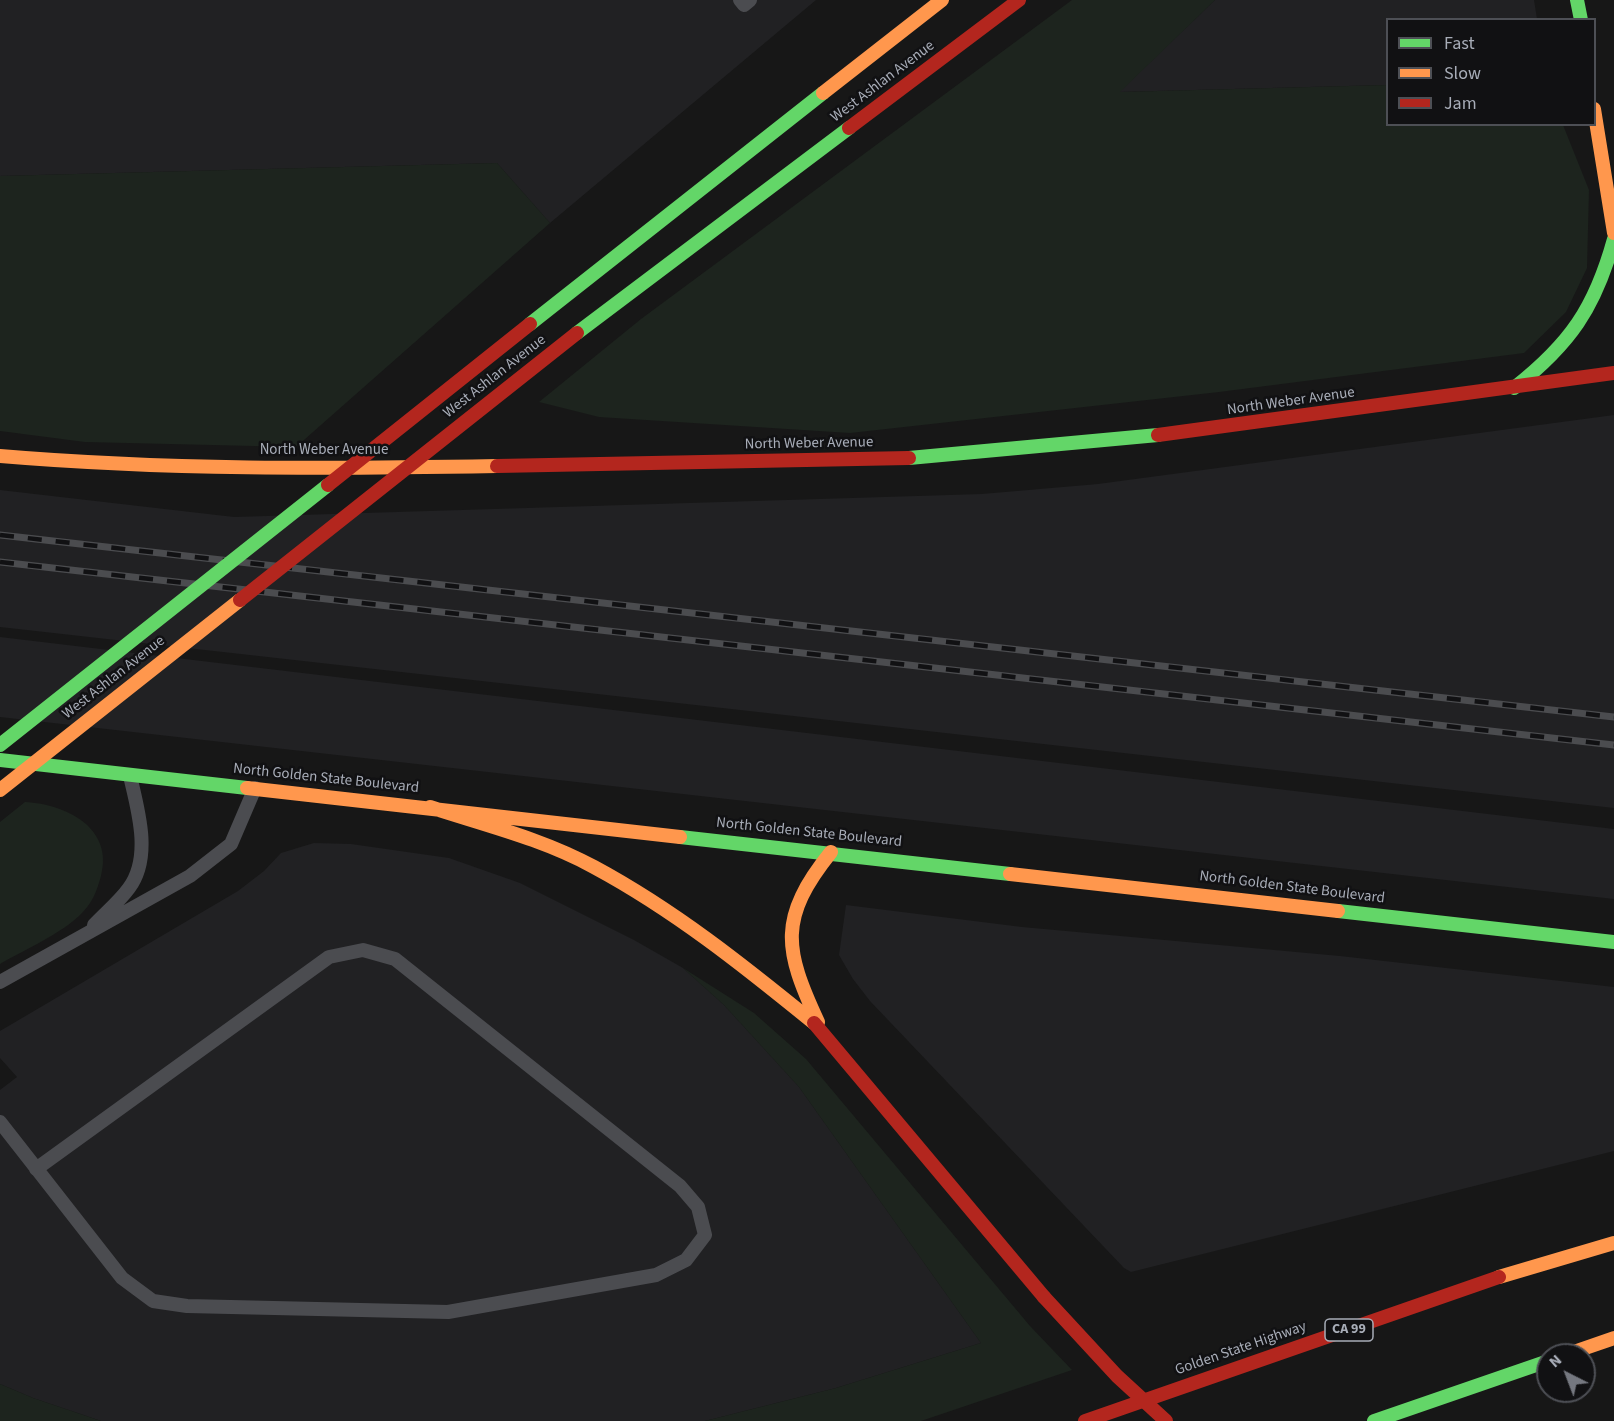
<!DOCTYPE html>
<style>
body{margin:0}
#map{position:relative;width:1614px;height:1421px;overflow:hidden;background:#171717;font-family:"Source Sans 3",sans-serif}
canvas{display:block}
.legend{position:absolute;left:1386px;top:18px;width:210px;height:108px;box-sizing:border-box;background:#111113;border:2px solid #4d4f55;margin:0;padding:8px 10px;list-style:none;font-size:18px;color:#a8adb8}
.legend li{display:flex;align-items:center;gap:12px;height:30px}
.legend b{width:30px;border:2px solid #4d4f55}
.north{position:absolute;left:1536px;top:1343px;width:60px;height:60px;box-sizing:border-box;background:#111113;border:2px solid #4d4f55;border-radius:50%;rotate:318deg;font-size:16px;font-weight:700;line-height:24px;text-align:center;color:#a8adb8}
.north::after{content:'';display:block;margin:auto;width:21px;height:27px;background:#757880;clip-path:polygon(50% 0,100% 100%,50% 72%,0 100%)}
</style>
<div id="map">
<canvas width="1614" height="1421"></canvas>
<ul class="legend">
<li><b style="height:8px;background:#63d668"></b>Fast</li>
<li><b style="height:8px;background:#ff974d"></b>Slow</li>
<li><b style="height:8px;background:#b3261e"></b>Jam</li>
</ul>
<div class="north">N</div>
</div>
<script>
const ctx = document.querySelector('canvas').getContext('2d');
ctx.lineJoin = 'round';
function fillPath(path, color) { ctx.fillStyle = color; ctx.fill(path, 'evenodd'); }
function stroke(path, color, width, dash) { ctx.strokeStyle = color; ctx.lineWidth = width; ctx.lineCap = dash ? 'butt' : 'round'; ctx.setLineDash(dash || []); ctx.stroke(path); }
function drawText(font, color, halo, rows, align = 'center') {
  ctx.font = font + ' "Source Sans 3",sans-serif'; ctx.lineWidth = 5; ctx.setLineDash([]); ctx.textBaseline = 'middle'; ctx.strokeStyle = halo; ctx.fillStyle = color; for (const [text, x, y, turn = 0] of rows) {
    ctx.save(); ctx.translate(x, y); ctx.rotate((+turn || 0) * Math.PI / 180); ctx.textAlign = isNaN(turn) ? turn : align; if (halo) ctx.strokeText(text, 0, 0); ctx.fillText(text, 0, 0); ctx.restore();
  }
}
fillPath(new Path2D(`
 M0,0h816l-266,223 -53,-60 -497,13z
 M1215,0h319l3,19 -149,1 -1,65 -268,7z
 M1614,415v393l-1614,-181v-137l234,27 748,-23 116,-10z
 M0,637l1614,192v70l-1614,-182z
 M314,843l37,1 98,14 71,25 114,57 49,28 41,37 75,82 182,256 -145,45 -131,33h-604l-68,-23 -33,-14v-294l17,-13 -17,-19v-27l238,-140 26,-20 17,-18z
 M846,905l176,22 318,29 274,31v164l-483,121 -7,-4 -254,-267 -17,-22 -14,-24z`), '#212123');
fillPath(new Path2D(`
 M1072,0h143l-95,92 267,-7 1,39 175,1 26,65 -2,78 -21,44 -42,41 -305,39 -369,41 -251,-16 -60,-15 102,-83z
 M497,163l53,60 -254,224 -211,-5 -85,-11v-255z
 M25,802c41,2 89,26 76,74 -4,14 -8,26 -19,37 -19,20 -58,37 -82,51v-142z
 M683,968l71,45 52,46 224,267 42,44 -151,51h-216l131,-33 145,-45 -182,-256 -75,-82z
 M0,1384l33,14 68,23h-101z`), '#1d241e');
stroke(new Path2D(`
 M740,0l4,5 6,-5
 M94,925c11,-12 25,-23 35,-37 23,-31 9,-78 1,-112
 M0,982l190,-106 41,-32 24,-56
 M0,1122l122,156 31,23 34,5 261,6 208,-37 30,-15 19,-25 -7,-28 -18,-21 -285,-227 -32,-9 -34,7 -293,212`), '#4b4c50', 14);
stroke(new Path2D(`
 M1577,0l4,20
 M530,324l293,-231
 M577,333l272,-205
 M1514,388c56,-44 81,-80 100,-149
 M909,458l249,-23
 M0,760l247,28
 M680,837l330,37
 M1338,911l276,31
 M1374,1421l174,-60`), '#63d668', 14);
stroke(new Path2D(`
 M823,93l119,-93
 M1594,109l20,124
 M0,456c165,14 331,13 497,10
 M247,788l433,49
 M430,807c55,18 113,32 164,60 80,43 150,99 220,156
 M1010,874l328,37
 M818,1022c-34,-73 -40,-104 13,-170
 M1499,1277l115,-34
 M1565,1355l49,-17`), '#ff974d', 14);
stroke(new Path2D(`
 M849,128l170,-128
 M1158,435l456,-62
 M497,466l412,-8
 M814,1023l230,274
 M1085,1421l414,-144`), '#b3261e', 14);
const rail = new Path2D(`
 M0,535l1614,182
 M0,562l1614,183`);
stroke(rail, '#4b4c4f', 7);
stroke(rail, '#111113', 4.5, [14]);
stroke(new Path2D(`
 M0,745l328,-260`), '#63d668', 14);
stroke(new Path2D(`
 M0,790l240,-190`), '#ff974d', 14);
stroke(new Path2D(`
 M328,485l202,-161
 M240,600l337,-267
 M1044,1297l73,79 49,45`), '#b3261e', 14);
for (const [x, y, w] of [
 [1349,1330,48]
]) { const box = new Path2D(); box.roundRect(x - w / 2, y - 11, w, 22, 4.5); ctx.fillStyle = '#111113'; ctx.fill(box); stroke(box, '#a8adb8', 1.5); }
drawText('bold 14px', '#a8adb8', null, [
 ["CA 99",1349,1330]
]);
drawText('15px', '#a8adb8', '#111113', [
 ["West Ashlan Avenue",883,82,-37],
 ["West Ashlan Avenue",495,377,-38],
 ["North Weber Avenue",1291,402,-8],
 ["North Weber Avenue",809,444,-1],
 ["North Weber Avenue",324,451],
 ["West Ashlan Avenue",114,678,-38],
 ["North Golden State Boulevard",326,779,6],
 ["North Golden State Boulevard",809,833,6],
 ["North Golden State Boulevard",1292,888,7],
 ["Golden State Highway",1241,1349,-19]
]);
</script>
